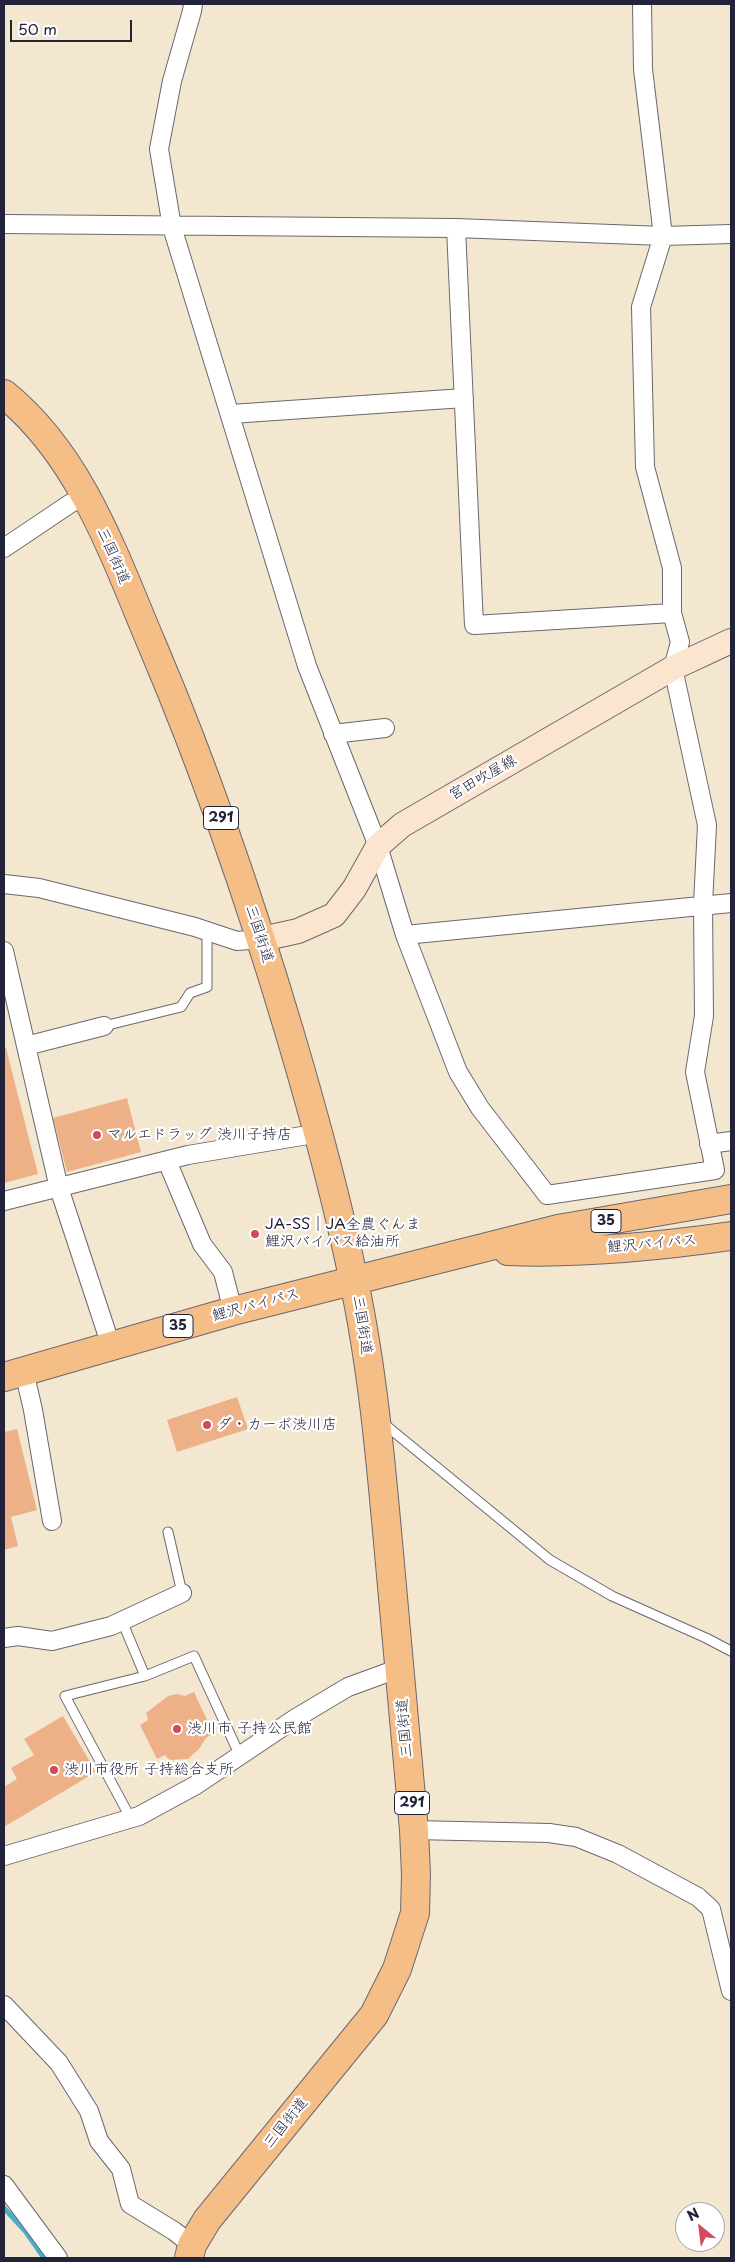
<!DOCTYPE html>
<meta charset="utf-8">
<style>
body{margin:0}
#map{position:relative;width:735px;height:2262px;overflow:hidden;background:#f3e7cf;font-family:"Playpen Sans",sans-serif}
canvas{display:block}
.frame{position:absolute;inset:0;border:5px solid #22223b;pointer-events:none}
.north{position:absolute;left:675px;top:2202px;width:50px;height:50px;box-sizing:border-box;background:#fff;border:1px solid #a7a7b1;border-radius:50%;rotate:331deg;font-size:14px;font-weight:700;line-height:20px;text-align:center;color:#22223b}
.north::after{content:'';display:block;margin:auto;width:18px;height:22px;background:#d1495b;clip-path:polygon(50% 0,100% 100%,50% 72%,0 100%)}
.scale{position:absolute;left:10px;top:20px;width:122px;height:22px;box-sizing:border-box;border:2px solid #22223b;border-top:0;padding-left:6px;font-size:15px;line-height:18px;white-space:nowrap;color:#22223b;-webkit-text-stroke:4px #fff;paint-order:stroke}
</style>
<div id="map">
<canvas width="735" height="2262"></canvas>
<div class="frame"></div>
<div class="north">N</div>
<div class="scale">50 m</div>
</div>
<script>
const ctx = document.querySelector('canvas').getContext('2d');
ctx.lineJoin = 'round';
function stroke(path, color, width, dash) { ctx.strokeStyle = color; ctx.lineWidth = width; ctx.lineCap = dash ? 'butt' : 'round'; ctx.setLineDash(dash || []); ctx.stroke(path); }
function fillPath(path, color) { ctx.fillStyle = color; ctx.fill(path, 'evenodd'); }
function drawText(font, color, halo, rows, align = 'center') {
  ctx.font = font + ' "Playpen Sans","Klee One",sans-serif'; ctx.lineWidth = 4.5; ctx.setLineDash([]); ctx.textBaseline = 'middle'; ctx.strokeStyle = halo; ctx.fillStyle = color; for (const [text, x, y, turn = 0] of rows) {
    ctx.save(); ctx.translate(x, y); ctx.rotate((+turn || 0) * Math.PI / 180); ctx.textAlign = isNaN(turn) ? turn : align; if (halo) ctx.strokeText(text, 0, 0); ctx.fillText(text, 0, 0); ctx.restore();
  }
}
stroke(new Path2D(`
 M4,2208l22,24 18,26`), '#47b0c6', 5);
fillPath(new Path2D(`
 M4,1048h2l32,126 -34,9z
 M127,1098l14,54 -74,20 -14,-54z
 M237,1397l11,32 -71,23 -10,-32z
 M17,1429l20,81 -26,7 7,29 -14,4v-118z
 M194,1692l19,41 -7,5 -7,11 -11,10 -19,1 -4,-5 -8,4 -17,-34 8,-5 -2,-7 22,-17 9,-2 8,2z
 M63,1716l33,56 -92,55v-40l13,-8 -6,-11 23,-13 -10,-16z`), '#eeb187');
const service = new Path2D(`
 M104,1026l77,-19 9,-14 17,-6v-56
 M383,1423l167,137 62,36 94,42 25,13
 M168,1532l14,61
 M122,1621l23,55
 M131,1819l-66,-123 80,-20 49,-20 46,100`);
const minor = new Path2D(`
 M193,4l-1,7 -20,70 -13,68 13,78 135,439 71,180 27,89 53,137 22,36 67,87 168,-25 -20,-98 9,-56 -1,-112 4,-79 -34,-157 7,-26 -8,-29v-45l-27,-101 -4,-160 22,-71 -20,-167 -1,-65
 M4,224l452,4 207,8 68,-2
 M456,228l18,397 198,-12
 M231,414l233,-16
 M4,548l67,-45 15,-6
 M333,734l52,-6
 M4,884l35,4 156,39 42,14 25,-2
 M405,935l326,-32
 M4,951l55,237 52,158
 M26,1046l78,-20
 M709,1144l22,-3
 M167,1161l35,83 21,28 10,39
 M4,1201l184,-46 132,-22
 M24,1371l9,39 19,111
 M4,1638l14,-2 34,5 59,-15 71,-33
 M414,1830l135,3 27,4 42,17 80,43 13,12 20,82
 M4,1856l135,-40 57,-31 100,-67 52,-31 52,-19
 M4,2005l55,58 30,48 10,30 22,28 9,35 44,27 18,14
 M4,2185l54,73`);
const secondary = new Path2D(`
 M262,939l36,-8 36,-16 20,-26 24,-43 24,-21 271,-157 58,-27`);
const primary = new Path2D(`
 M508,1251c71,3 153,-5 223,-15
 M4,1377l229,-66 325,-82 173,-30`);
const trunk = new Path2D(`
 M4,394c78,63 111,164 149,253 54,127 98,256 137,387 24,81 46,161 63,243 19,88 27,176 35,265 9,96 18,192 26,288l2,45 -1,38 -18,56 -23,46 -167,205 -15,25 -3,13`);
stroke(service, '#6b676f', 11);
stroke(minor, '#6b676f', 20);
stroke(secondary, '#6b676f', 26);
stroke(primary, '#6b676f', 30);
stroke(trunk, '#6b676f', 30);
stroke(service, '#fff', 9);
stroke(minor, '#fff', 18);
stroke(secondary, '#fbe5cf', 24);
stroke(primary, '#f6be87', 28);
stroke(trunk, '#f6be87', 28);
for (const [x, y, r, color] of [
 [97,1135,5,"#d1495b"],
 [255,1234,5,"#d1495b"],
 [207,1425,5,"#d1495b"],
 [177,1729,5,"#d1495b"],
 [54,1770,5,"#d1495b"]
]) { const dot = new Path2D(); dot.arc(x, y, r, 0, 2 * Math.PI); ctx.fillStyle = color; ctx.fill(dot); stroke(dot, '#fff', 2); }
for (const [x, y, w] of [
 [221,818,35],
 [606,1221,30],
 [178,1326,30],
 [412,1803,35]
]) { const box = new Path2D(); box.roundRect(x - w / 2, y - 11.5, w, 23, 4); ctx.fillStyle = '#fff'; ctx.fill(box); stroke(box, '#22223b', 1); }
drawText('bold 14px', '#22223b', null, [
 ["291",221,818],
 ["35",606,1221],
 ["35",178,1326],
 ["291",412,1803]
]);
drawText('15px', '#22223b', '#fff', [
 ["三国街道",113,556,66],
 ["宮田吹屋線",483,778,-30],
 ["三国街道",259,934,72],
 ["鯉沢バイパス",652,1244,-5],
 ["鯉沢バイパス",256,1305,-15],
 ["三国街道",362,1325,81],
 ["三国街道",405,1728,-95],
 ["三国街道",286,2123,-51]
]);
drawText('15px', '#22223b', '#fff', [
 ["マルエドラッグ 渋川子持店",107,1135],
 ["JA-SS｜JA全農ぐんま",265,1225],
 ["鯉沢バイパス給油所",265,1242],
 ["ダ・カーポ渋川店",217,1425],
 ["渋川市 子持公民館",187,1729],
 ["渋川市役所 子持総合支所",64,1770]
], 'left');
</script>
